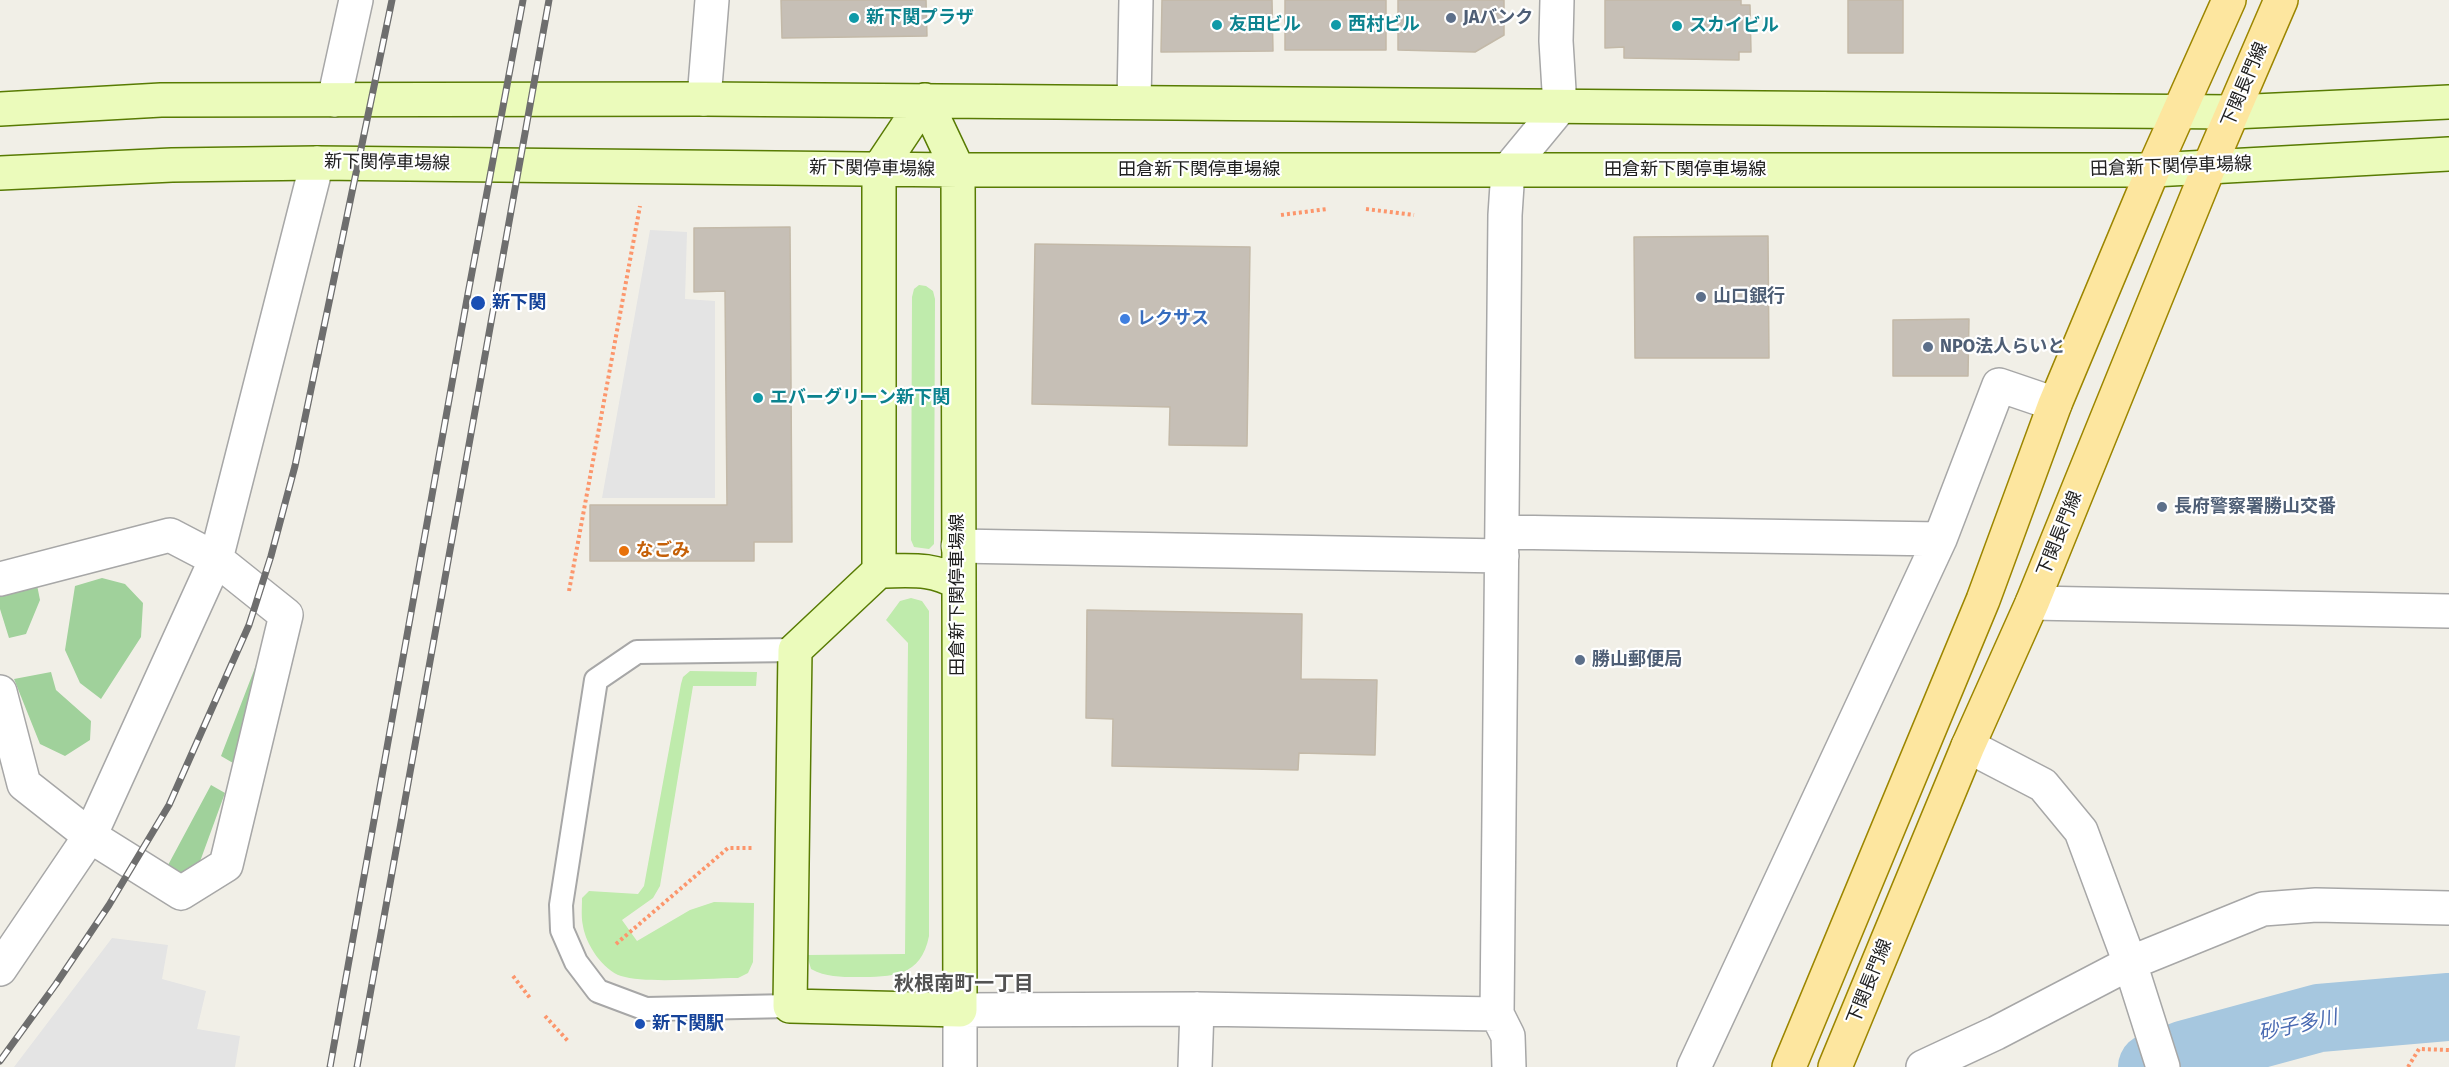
<!DOCTYPE html>
<meta charset="utf-8">
<style>
body{margin:0}
canvas{display:block;background:#f1efe7}
</style>
<canvas width="2449" height="1067"></canvas>
<script>
const ctx = document.querySelector('canvas').getContext('2d');
ctx.lineJoin = 'round';
function fillPath(path, color) { ctx.fillStyle = color; ctx.fill(path, 'evenodd'); }
function stroke(path, color, width, dash) { ctx.strokeStyle = color; ctx.lineWidth = width; ctx.lineCap = dash ? 'butt' : 'round'; ctx.setLineDash(dash || []); ctx.stroke(path); }
function drawText(font, color, halo, rows, align = 'center') {
  ctx.font = font + ' "Fira Sans","Noto Sans JP",sans-serif'; ctx.lineWidth = 4.5; ctx.setLineDash([]); ctx.textBaseline = 'middle'; ctx.strokeStyle = halo; ctx.fillStyle = color; for (const [text, x, y, turn = 0] of rows) {
    ctx.save(); ctx.translate(x, y); ctx.rotate((+turn || 0) * Math.PI / 180); ctx.textAlign = isNaN(turn) ? turn : align; if (halo) ctx.strokeText(text, 0, 0); ctx.fillText(text, 0, 0); ctx.restore();
  }
}
fillPath(new Path2D(`
 M919,285l7,1 7,5 2,8 -1,245 -5,5 -15,-2 -3,-7 1,-243 2,-8z
 M911,598l11,3 7,10v325c-8,41 -37,41 -72,41 -17,0 -31,0 -46,-8l-4,-14 98,-1 3,-311 -22,-23 14,-19z
 M690,671l67,1 -1,14h-63l-33,200 -7,12 -31,22 15,21 53,-31 24,-8 40,1 -1,59 -5,11 -10,5c-29,0 -92,6 -117,-2 -18,-6 -35,-31 -38,-50 -2,-9 -1,-18 -1,-28l7,-7 49,3 6,-8 37,-202 2,-7z`), '#bfebac');
fillPath(new Path2D(`
 M102,578l23,6 18,19 -2,34 -40,62 -21,-16 -15,-33 10,-64z
 M37,585l3,15 -14,34 -17,4 -9,-29v-15z
 M268,634l-35,129 -12,-7z
 M51,672l5,18 35,31 -1,19 -25,16 -25,-12 -26,-65z
 M211,785l14,8 -27,74 -17,10 -14,-10z`), '#a0d19b');
fillPath(new Path2D(`
 M650,230l37,2 -2,67 30,2v197h-113z
 M112,938l56,7 -6,34 44,12 -9,38 43,7 -5,31h-221z`), '#e4e4e4');
stroke(new Path2D(`
 M2152,1067l34,-13 133,-36 130,-11`), '#a6c7df', 68);
const building = new Path2D(`
 M781,0h145l1,36 -145,2z
 M1162,0h110l1,51 -112,1z
 M1285,0h101v50h-101z
 M1398,0h106v35l-29,17 -77,-2z
 M1605,0h136v5h9l1,47h-12v8l-115,-2v-11l-19,1z
 M1848,0h55v53h-55z
 M790,227l2,315h-38v19h-164v-56h137l-2,-214 -31,1v-64z
 M1768,236l1,122h-134l-1,-121z
 M1035,244l215,3 -3,199 -78,-1 1,-38 -138,-3z
 M1969,319l-1,57h-75v-56z
 M1087,610l215,4 -1,65 76,1 -2,75 -76,-2 -1,17 -186,-4 1,-47 -27,-1z`);
fillPath(building, '#c6bfb6');
stroke(building, '#c3b9a8', 1.5);
const lane = new Path2D(`
 M790,1006l-144,3 -48,-18 -22,-29 -14,-32 -1,-25 35,-225 41,-28 158,-2`);
const street = new Path2D(`
 M704,99l8,-99
 M334,100l22,-100
 M1134,102l2,-102
 M1502,532l438,7
 M958,546l544,10
 M0,579l170,-44 46,24 70,56 -60,250 -45,28 -91,-57 -66,-52 -24,-92
 M2032,603l417,8
 M1968,746l75,39 38,46 49,132 33,104
 M0,969l90,-133 126,-277 101,-396
 M960,1067v-57l237,-1 300,5
 M1195,1067l2,-58
 M1509,1067l-1,-31 -11,-22 8,-799 3,-45 52,-63 -4,-66 1,-41
 M1694,1067l246,-528 59,-154 56,19
 M1923,1067l73,-34 134,-70 133,-54 53,-4 133,3`);
const secondary = new Path2D(`
 M925,100l33,70 2,840 -170,-4 5,-356 84,-79v-402z
 M0,109l161,-9 543,-1 1529,13 216,-10
 M0,173l172,-8 145,-2 641,7h1195l296,-16
 M879,571c30,0 53,-4 79,12`);
const primary = new Path2D(`
 M1789,1067l194,-467 72,-196 98,-234 76,-170
 M1835,1067l133,-321 64,-143 177,-436 72,-167`);
stroke(lane, '#a7a7a7', 26);
stroke(street, '#a7a7a7', 36);
stroke(secondary, '#587b03', 36);
stroke(primary, '#9c8600', 36);
stroke(new Path2D(`
 M1366,209l48,6
 M1281,215l46,-6
 M569,591l71,-385
 M616,944l112,-96h24
 M513,976l17,22
 M545,1016l23,25
 M2408,1067l11,-18 30,1`), '#fc966c', 4, [3, 3]);
stroke(lane, '#fff', 22);
stroke(street, '#fff', 33);
stroke(secondary, '#ebfbbb', 33);
stroke(primary, '#fde69f', 33);
const rail = new Path2D(`
 M0,1061l56,-77 53,-79 60,-100 80,-180 22,-69 24,-90 97,-466
 M330,1067l137,-768 56,-299
 M357,1067l192,-1067`);
stroke(rail, '#6e6e6e', 7);
stroke(rail, '#fff', 4.5, [14]);
for (const [x, y, r, color] of [
 [854,18,6,"#0f9aa8"],
 [1451,18,6,"#5c6f8a"],
 [1217,25,6,"#0f9aa8"],
 [1336,25,6,"#0f9aa8"],
 [1677,26,6,"#0f9aa8"],
 [1701,297,6,"#5c6f8a"],
 [478,303,8,"#1a4fb4"],
 [1125,319,6,"#3f7fe0"],
 [1928,347,6,"#5c6f8a"],
 [758,398,6,"#0f9aa8"],
 [2162,507,6,"#5c6f8a"],
 [624,551,6,"#e8710a"],
 [1580,660,6,"#5c6f8a"],
 [640,1024,6,"#1a4fb4"]
]) { const dot = new Path2D(); dot.arc(x, y, r, 0, 2 * Math.PI); ctx.fillStyle = color; ctx.fill(dot); stroke(dot, '#fff', 2); }
drawText('bold 18px', '#0d838f', '#fff', [
 ["新下関プラザ",866,18],
 ["友田ビル",1229,25],
 ["西村ビル",1348,25],
 ["スカイビル",1689,26],
 ["エバーグリーン新下関",770,398]
], 'left');
drawText('bold 18px', '#4e5e75', '#fff', [
 ["JAバンク",1463,18],
 ["山口銀行",1713,297],
 ["NPO法人らいと",1940,347],
 ["長府警察署勝山交番",2174,507],
 ["勝山郵便局",1592,660]
], 'left');
drawText('18px', '#202020', '#fff', [
 ["下関長門線",2245,85,-67],
 ["新下関停車場線",387,163,1],
 ["田倉新下関停車場線",2171,167,-2],
 ["新下関停車場線",872,169,1],
 ["田倉新下関停車場線",1199,170],
 ["田倉新下関停車場線",1685,170],
 ["下関長門線",2060,534,-68],
 ["田倉新下関停車場線",958,595,-90],
 ["下関長門線",1870,982,-68]
]);
drawText('bold 18px', '#164399', '#fff', [
 ["新下関",492,303],
 ["新下関駅",652,1024]
], 'left');
drawText('bold 18px', '#366cbe', '#fff', [
 ["レクサス",1137,319]
], 'left');
drawText('bold 18px', '#c56008', '#fff', [
 ["なごみ",636,551]
], 'left');
drawText('bold 20px', '#535353', '#fff', [
 ["秋根南町一丁目",964,984]
]);
drawText('italic 20px', '#4a6ab2', '#fff', [
 ["砂子多川",2298,1026,-12]
]);
</script>
